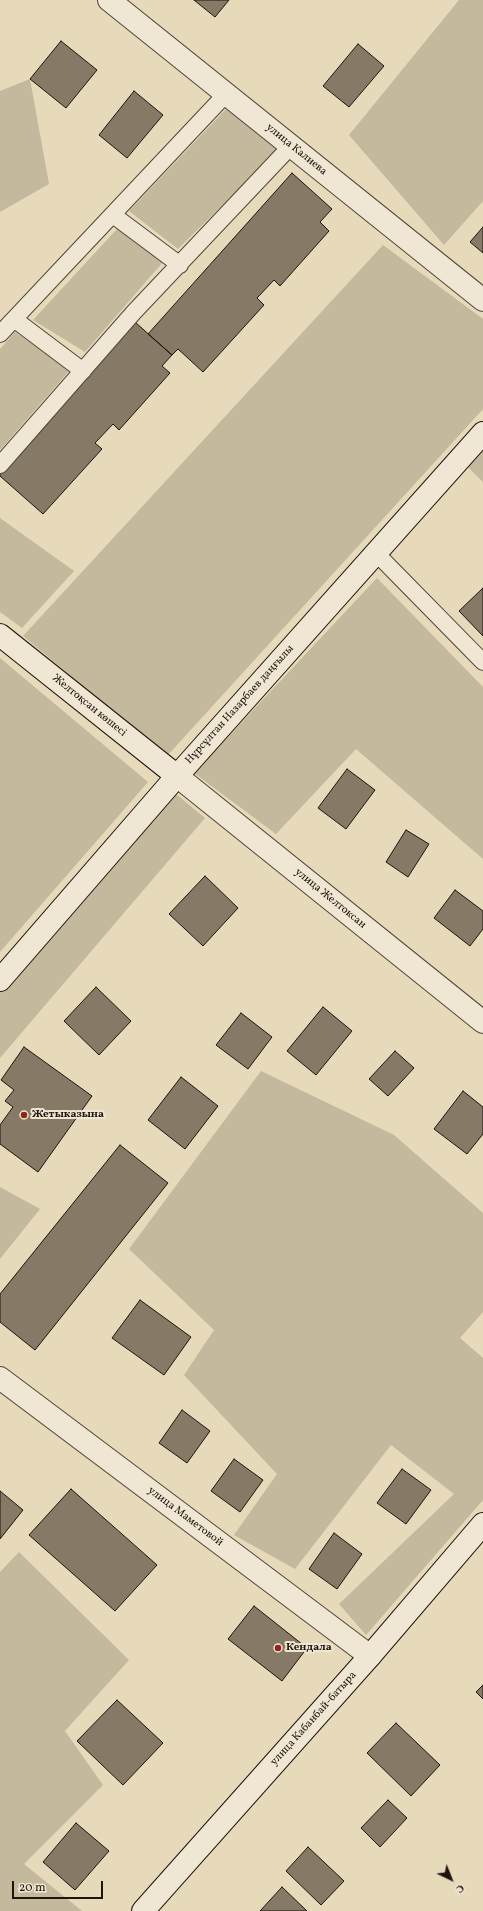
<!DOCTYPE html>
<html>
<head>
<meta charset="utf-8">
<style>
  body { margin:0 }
  #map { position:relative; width:483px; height:1911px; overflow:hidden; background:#e6dabb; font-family:Vollkorn,serif }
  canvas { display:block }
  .north { position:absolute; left:431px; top:1859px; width:40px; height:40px; -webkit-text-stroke:3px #efe7d3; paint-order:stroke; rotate:137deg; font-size:11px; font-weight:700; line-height:16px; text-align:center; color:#1f130c }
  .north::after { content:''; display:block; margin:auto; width:14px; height:18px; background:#1f130c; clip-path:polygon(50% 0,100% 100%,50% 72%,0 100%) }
  .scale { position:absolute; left:12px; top:1881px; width:91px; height:18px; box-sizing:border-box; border:2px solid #1f130c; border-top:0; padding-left:5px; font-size:12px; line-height:14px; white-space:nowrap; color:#1f130c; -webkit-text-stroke:3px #efe7d3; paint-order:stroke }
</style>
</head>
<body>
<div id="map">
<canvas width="483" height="1911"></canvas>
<div class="north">С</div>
<div class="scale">20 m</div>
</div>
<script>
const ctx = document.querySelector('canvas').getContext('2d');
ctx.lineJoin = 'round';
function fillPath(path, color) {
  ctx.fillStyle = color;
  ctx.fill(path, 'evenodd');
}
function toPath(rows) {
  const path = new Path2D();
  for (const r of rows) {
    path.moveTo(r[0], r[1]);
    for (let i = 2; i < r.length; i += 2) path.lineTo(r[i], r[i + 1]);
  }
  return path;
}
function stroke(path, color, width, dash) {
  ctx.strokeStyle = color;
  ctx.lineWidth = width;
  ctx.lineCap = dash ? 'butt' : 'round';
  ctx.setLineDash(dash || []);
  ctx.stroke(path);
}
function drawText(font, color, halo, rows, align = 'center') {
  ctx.font = font + ' Vollkorn,serif';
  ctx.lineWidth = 4;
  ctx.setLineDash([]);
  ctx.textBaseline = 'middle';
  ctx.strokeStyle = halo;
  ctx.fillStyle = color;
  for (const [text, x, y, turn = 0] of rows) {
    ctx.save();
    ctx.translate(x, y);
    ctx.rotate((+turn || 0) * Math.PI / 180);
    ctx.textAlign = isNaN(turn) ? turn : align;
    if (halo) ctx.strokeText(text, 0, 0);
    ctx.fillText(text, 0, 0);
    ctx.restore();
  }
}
const green = toPath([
  [459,0,483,0,483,201,444,245,349,135],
  [30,79,49,184,0,212,0,91],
  [227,108,278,150,178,249,129,211],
  [117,229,163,262,85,352,33,320],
  [383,245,483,319,483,409,167,756,23,636],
  [15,332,70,370,0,450,0,349],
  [483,451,483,482,468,467],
  [0,518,74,571,22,628,0,612],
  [377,578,483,687,483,859,356,749,276,834,194,773],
  [0,658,148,782,0,952],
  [176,794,205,818,0,1058,0,993],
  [261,1071,394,1135,483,1213,483,1312,460,1338,483,1358,483,1500,366,1635,339,1604,454,1494,391,1445,295,1569,234,1535,277,1474,184,1375,214,1330,129,1249],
  [0,1187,40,1209,0,1259],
  [19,1552,129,1660,65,1731,103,1785,24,1864,82,1911,0,1911,0,1572]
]);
const building = toPath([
  [194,0,229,0,215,17,194,0],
  [61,41,97,70,66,108,30,79,61,41],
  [358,44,384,66,349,107,323,86,358,44],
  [134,91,163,115,127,158,99,135,134,91],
  [292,173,332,209,320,222,329,231,280,286,274,280,257,298,264,305,203,372,178,349,172,355,148,334,292,173],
  [483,227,483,253,470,242,483,227],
  [135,322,172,355,162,366,170,373,119,430,113,424,95,443,102,449,43,514,0,476,0,473,135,322],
  [483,588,483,636,459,611,483,588],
  [347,769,375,790,346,829,318,808,347,769],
  [406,830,429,844,408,877,386,862,406,830],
  [205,876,238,908,203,946,169,914,205,876],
  [455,890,483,911,483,929,470,946,434,918,455,890],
  [96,987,131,1021,99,1055,64,1021,96,987],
  [323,1007,352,1031,316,1075,287,1051,323,1007],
  [241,1013,272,1037,248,1069,216,1045,241,1013],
  [24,1047,92,1096,38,1172,0,1144,0,1125,13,1107,5,1101,14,1090,1,1080,24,1047],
  [395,1051,414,1068,388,1096,369,1079,395,1051],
  [181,1077,218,1106,185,1149,148,1120,181,1077],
  [463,1091,483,1107,483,1134,467,1154,434,1129,463,1091],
  [120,1145,168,1183,35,1350,0,1322,0,1294,120,1145],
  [140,1300,191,1337,164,1375,112,1338,140,1300],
  [182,1410,210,1431,187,1463,159,1443,182,1410],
  [234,1459,263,1480,240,1512,211,1491,234,1459],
  [402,1469,431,1490,406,1524,377,1503,402,1469],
  [71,1489,157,1565,115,1611,29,1535,71,1489],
  [0,1491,23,1510,0,1539,0,1491],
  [334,1533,362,1554,337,1589,309,1569,334,1533],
  [254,1606,307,1648,282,1681,228,1639,254,1606],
  [483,1685,483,1699,476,1692,483,1685],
  [117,1700,163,1743,123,1785,77,1741,117,1700],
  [396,1723,440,1765,411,1796,367,1753,396,1723],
  [388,1800,407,1818,380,1847,361,1828,388,1800],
  [76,1823,109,1851,75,1890,43,1862,76,1823],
  [308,1847,344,1881,321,1905,286,1871,308,1847],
  [282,1887,307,1911,260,1911,282,1887]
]);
const service = toPath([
  [113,215,180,265],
  [14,319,83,371],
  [0,334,226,94],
  [0,465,134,312,291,146],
  [376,553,483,662]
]);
const minor = toPath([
  [109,0,483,300],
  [0,1378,370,1656]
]);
const tertiary = toPath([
  [177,776,483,1022]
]);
const secondary = toPath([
  [0,635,177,776],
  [0,980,177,776,483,433],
  [143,1911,370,1656,483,1524]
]);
const markers = [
  [24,1115,4,"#8f2418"],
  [278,1648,4,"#8f2418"]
];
const streetNames = [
  ["улица Калиева",296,150,39],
  ["Нұрсұлтан Назарбаев даңғылы",240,705,-48],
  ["Желтоқсан көшесі",89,706,39],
  ["улица Желтоксан",330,899,39],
  ["улица Маметовой",185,1517,37],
  ["улица Кабанбай-батыра",314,1719,-48]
];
const poiNames = [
  ["Жетыказына",32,1115],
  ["Кендала",286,1648]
];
fillPath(green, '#c4b89d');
fillPath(building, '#867a67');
stroke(building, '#1f130c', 1);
stroke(service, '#514538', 18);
stroke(minor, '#514538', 24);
stroke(tertiary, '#514538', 24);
stroke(secondary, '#1f130c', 24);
stroke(service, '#efe7d3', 16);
stroke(minor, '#efe7d3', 22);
stroke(tertiary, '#efe7d3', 22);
stroke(secondary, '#efe7d3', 22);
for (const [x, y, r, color] of markers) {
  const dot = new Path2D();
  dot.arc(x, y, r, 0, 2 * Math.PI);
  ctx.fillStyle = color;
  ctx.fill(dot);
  stroke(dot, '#efe7d3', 1.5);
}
drawText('11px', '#1f130c', '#efe7d3', streetNames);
drawText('bold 11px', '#1f130c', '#efe7d3', poiNames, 'left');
</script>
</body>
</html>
